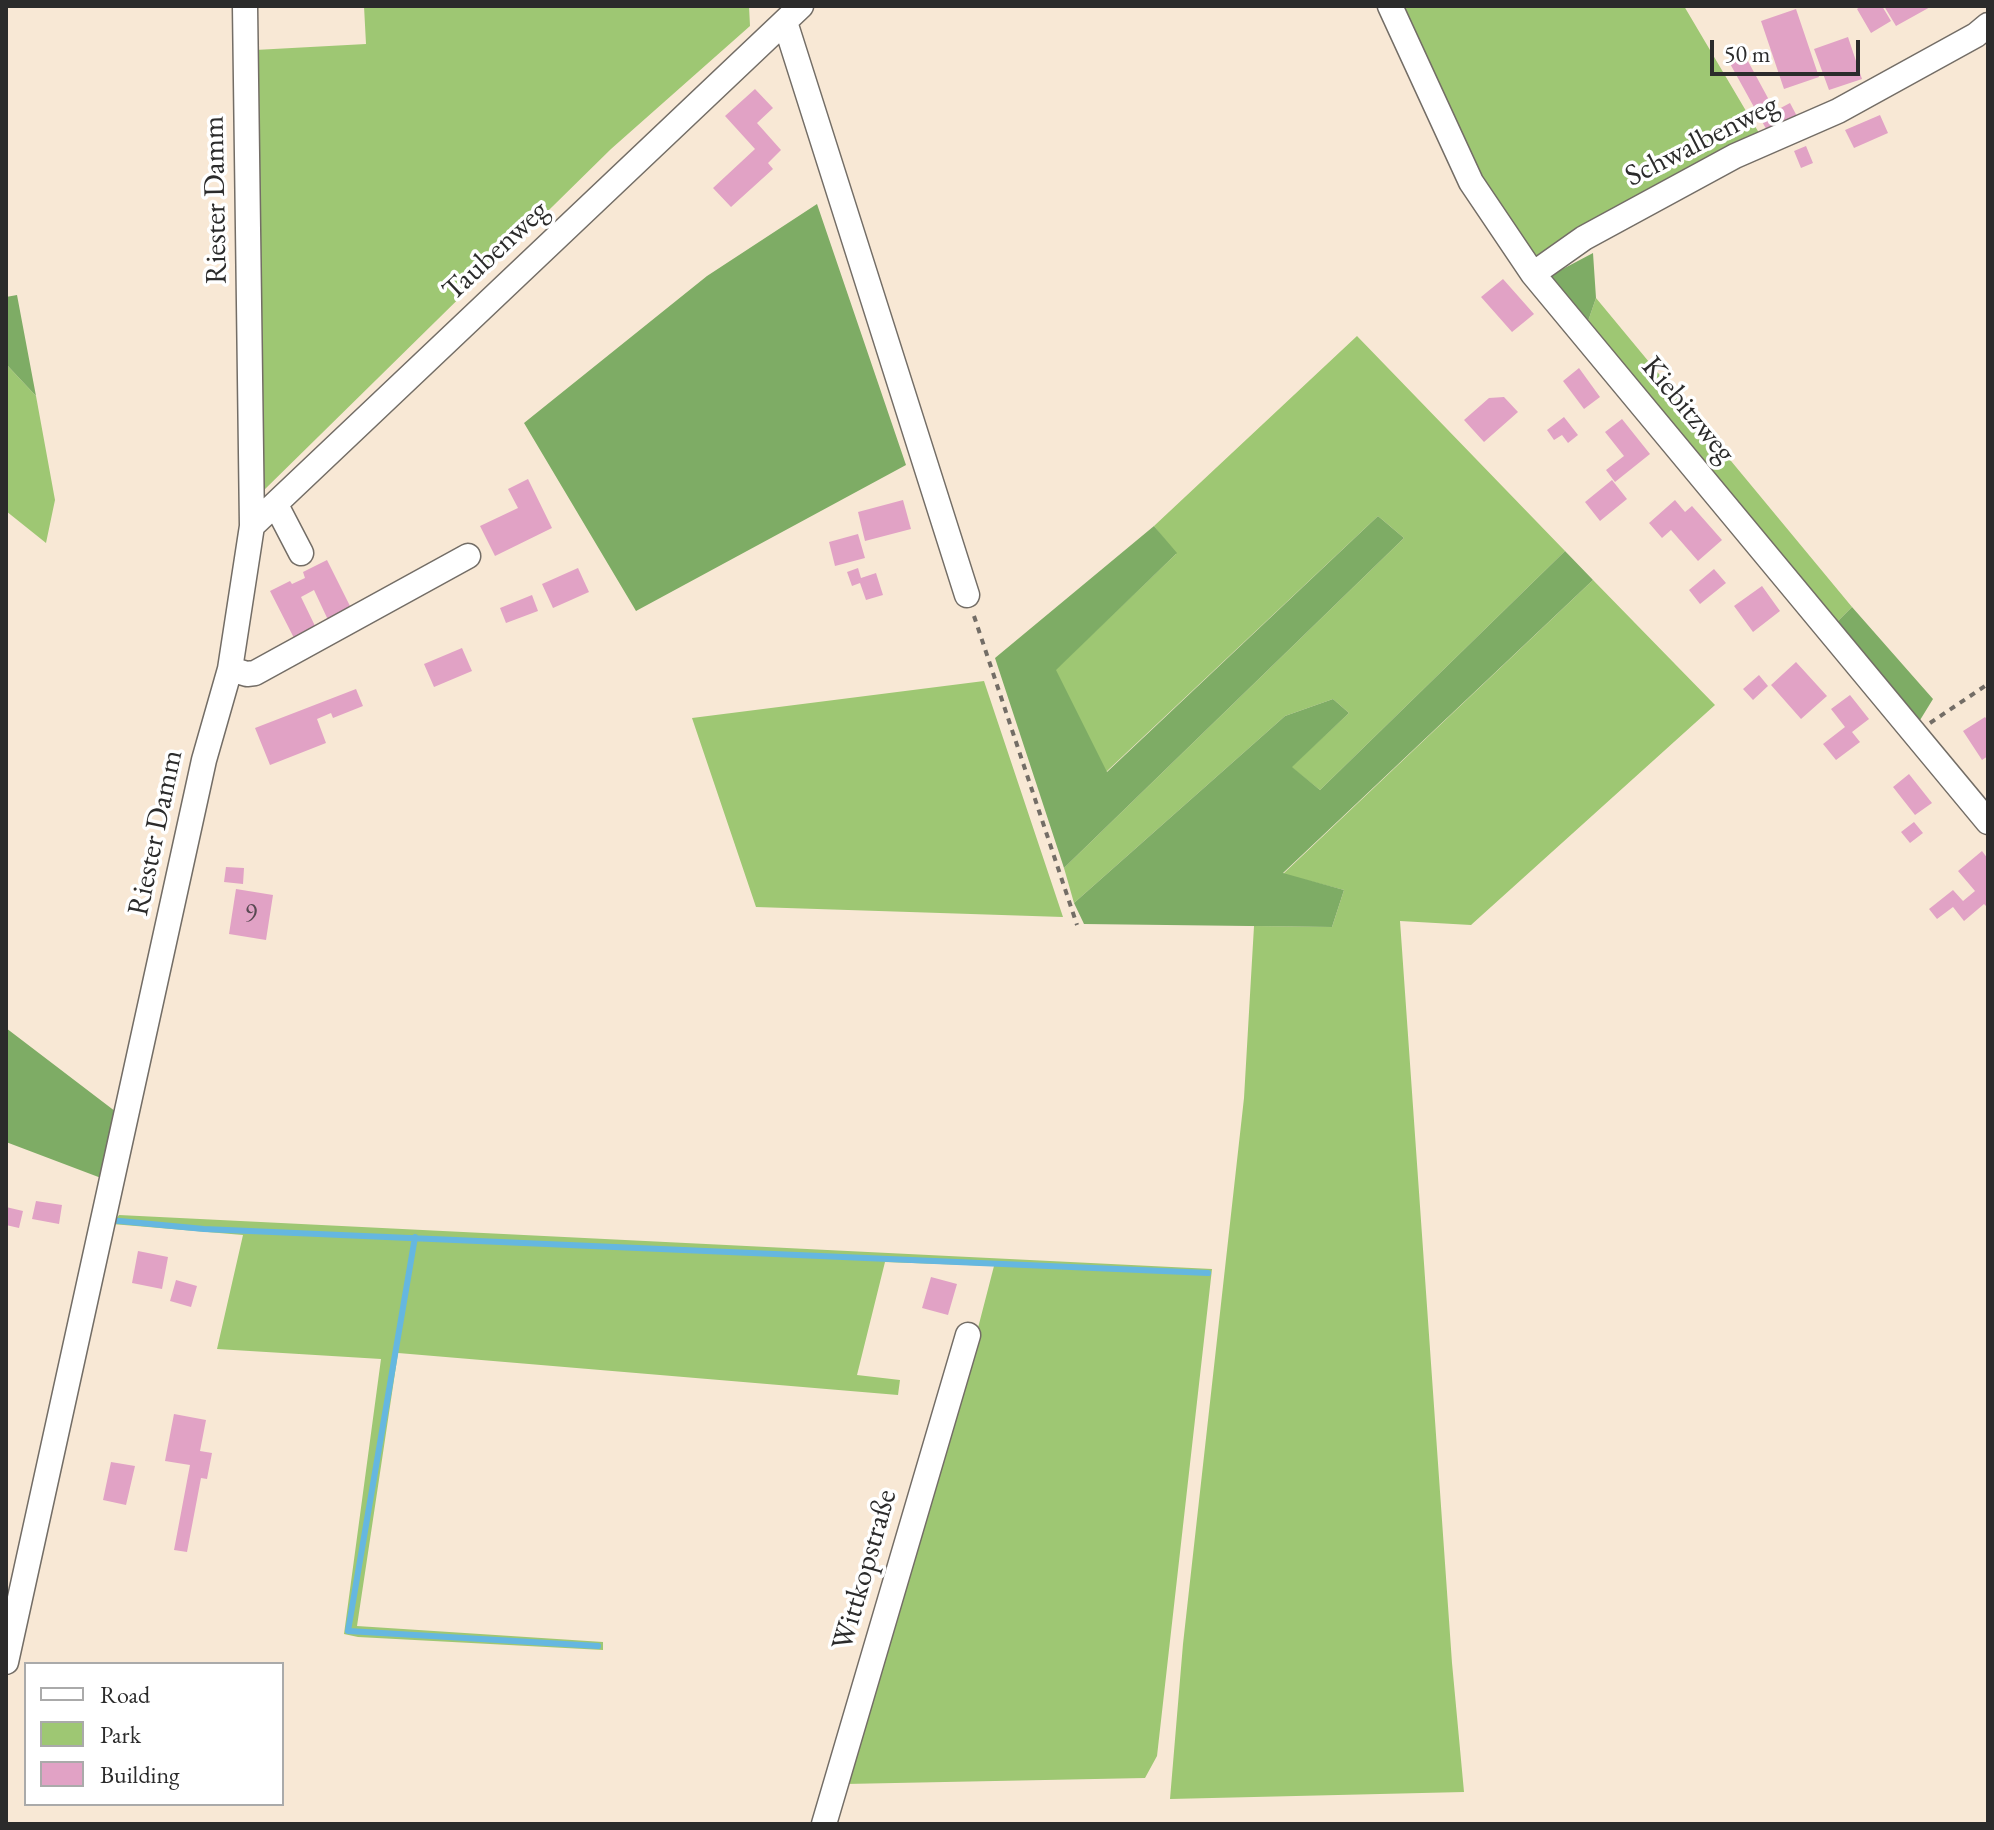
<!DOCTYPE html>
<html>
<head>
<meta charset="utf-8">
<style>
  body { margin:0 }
  #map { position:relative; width:1994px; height:1830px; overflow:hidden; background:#f8e8d5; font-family:"EB Garamond",serif }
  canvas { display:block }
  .frame { position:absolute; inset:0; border:8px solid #2b2b2b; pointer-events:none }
  .legend { position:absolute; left:24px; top:1662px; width:260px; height:144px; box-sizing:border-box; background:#fff; border:2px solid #aaa; margin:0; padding:10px 14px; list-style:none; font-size:24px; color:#2b2b2b }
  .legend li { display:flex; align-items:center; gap:16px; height:40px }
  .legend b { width:40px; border:2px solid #aaa }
  .scale { position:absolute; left:1710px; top:40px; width:150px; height:36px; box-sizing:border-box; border:4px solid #2b2b2b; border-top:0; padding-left:10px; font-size:24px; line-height:28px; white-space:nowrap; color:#2b2b2b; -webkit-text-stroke:6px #fff; paint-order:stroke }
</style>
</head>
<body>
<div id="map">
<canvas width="1994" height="1830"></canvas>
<div class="frame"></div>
<ul class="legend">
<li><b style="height:10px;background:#fff"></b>Road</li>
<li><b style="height:22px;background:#9ec773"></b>Park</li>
<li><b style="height:22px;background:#e1a2c5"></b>Building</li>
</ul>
<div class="scale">50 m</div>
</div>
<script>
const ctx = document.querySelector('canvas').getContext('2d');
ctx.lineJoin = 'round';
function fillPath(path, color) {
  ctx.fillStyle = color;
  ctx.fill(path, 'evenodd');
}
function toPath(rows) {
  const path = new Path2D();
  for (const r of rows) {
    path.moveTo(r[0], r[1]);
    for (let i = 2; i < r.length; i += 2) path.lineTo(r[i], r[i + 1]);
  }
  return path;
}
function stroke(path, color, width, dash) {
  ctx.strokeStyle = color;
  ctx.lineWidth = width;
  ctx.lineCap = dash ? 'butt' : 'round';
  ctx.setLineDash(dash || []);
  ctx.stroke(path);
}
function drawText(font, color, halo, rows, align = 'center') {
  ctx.font = font + ' "EB Garamond",serif';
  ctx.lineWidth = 7;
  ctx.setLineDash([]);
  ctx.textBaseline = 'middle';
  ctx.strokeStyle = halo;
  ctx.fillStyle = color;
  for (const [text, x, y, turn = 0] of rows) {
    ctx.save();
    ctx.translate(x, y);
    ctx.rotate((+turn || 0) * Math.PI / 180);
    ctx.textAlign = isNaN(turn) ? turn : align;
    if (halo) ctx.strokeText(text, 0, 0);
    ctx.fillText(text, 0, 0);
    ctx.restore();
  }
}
const green = toPath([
  [364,6,749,6,750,26,611,149,260,494,255,50,366,44],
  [1403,6,1684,6,1762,138,1532,265,1486,189],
  [1596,298,1852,607,1834,625,1585,330],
  [1357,336,1565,551,1320,790,1291,767,1349,713,1333,699,1285,716,1074,903,1064,868,1404,538,1378,516,1106,772,1055,670,1176,554,1154,526],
  [6,364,36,396,55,500,46,543,6,511],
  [1593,580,1715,705,1471,925,1400,921,1452,1663,1464,1792,1170,1799,1183,1644,1244,1098,1254,926,1332,927,1344,890,1283,874],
  [984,681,1063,917,756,907,692,718],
  [119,1215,1212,1269,1157,1756,1145,1778,845,1784,963,1386,994,1266,885,1262,857,1375,900,1380,898,1395,398,1353,357,1626,603,1642,603,1650,358,1637,344,1634,381,1359,217,1349,243,1235,112,1224]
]);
const forest = toPath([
  [817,204,906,465,636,611,524,423,707,276],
  [1593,253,1596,298,1585,330,1542,280],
  [17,295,36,396,6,364,6,297],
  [1378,516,1404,538,1064,868,995,658,1154,526,1177,553,1056,670,1107,772],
  [1565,551,1593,580,1283,873,1344,890,1332,927,1084,924,1074,903,1285,716,1333,699,1349,713,1292,767,1320,790],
  [1852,607,1933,699,1917,725,1834,625],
  [6,1028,124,1118,109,1181,6,1142]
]);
const stream = toPath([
  [109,1220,204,1229,1208,1273],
  [415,1237,348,1631,598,1646]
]);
const building = toPath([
  [1861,6,1882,6,1891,21,1871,33,1857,9],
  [1884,6,1932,6,1896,26],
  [1796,9,1819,77,1784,89,1761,21],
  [1848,37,1862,79,1829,90,1814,49],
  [1743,52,1775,111,1790,103,1799,120,1770,136,1728,60],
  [755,89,773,108,757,123,781,150,768,163,773,169,731,207,713,188,755,149,725,116],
  [1880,115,1888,133,1854,148,1845,130],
  [1806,146,1813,163,1801,168,1794,151],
  [1503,279,1534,314,1512,332,1481,297],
  [1579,368,1600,397,1584,409,1563,381],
  [1504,397,1518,412,1484,442,1464,420,1489,398],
  [1564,417,1578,435,1568,443,1562,435,1554,440,1547,430],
  [1622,419,1650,454,1615,482,1606,470,1624,456,1605,432],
  [528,479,552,528,495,556,480,526,518,508,508,489],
  [1612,480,1627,499,1600,521,1585,502],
  [903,500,911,529,865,541,858,512],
  [1675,500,1685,512,1692,506,1722,540,1698,561,1671,530,1662,538,1649,523],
  [858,534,865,558,835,566,829,542],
  [327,560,352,610,329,622,314,590,301,597,316,628,294,638,270,591,290,581,292,584,305,578,303,572],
  [578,568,589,592,553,608,542,584],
  [858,568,861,578,876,573,883,595,866,600,860,583,852,586,847,572],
  [1714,569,1726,583,1700,604,1689,590],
  [1762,586,1780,611,1753,632,1734,606],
  [532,595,538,611,506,623,500,608],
  [462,648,472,671,434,687,424,664],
  [1796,662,1827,696,1801,719,1771,685],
  [1759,675,1768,686,1753,700,1743,689],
  [356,689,363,706,333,718,331,713,317,719,326,743,270,765,255,728],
  [1850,695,1869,719,1852,732,1860,742,1836,760,1823,744,1845,727,1831,709],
  [1985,717,1988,721,1988,756,1982,760,1963,731],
  [1909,774,1932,803,1915,815,1893,787],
  [1914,822,1923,833,1910,843,1901,832],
  [1982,851,1988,859,1988,908,1984,904,1964,921,1953,907,1937,919,1929,909,1953,890,1963,901,1975,891,1958,871],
  [226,867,244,868,243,884,224,882],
  [236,889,273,895,266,940,229,934],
  [36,1201,62,1205,59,1224,32,1219],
  [6,1207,23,1211,19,1228,6,1225],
  [138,1251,168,1257,162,1289,132,1283],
  [931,1277,957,1284,948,1315,922,1308],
  [176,1280,197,1286,191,1307,170,1301],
  [174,1414,206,1420,200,1451,212,1453,207,1479,201,1478,187,1552,174,1550,190,1465,165,1461],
  [111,1462,135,1466,126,1505,103,1500]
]);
const path = toPath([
  [974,616,1077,925],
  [1930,723,1988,684]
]);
const minor = toPath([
  [1390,6,1471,182,1533,274,1988,822],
  [785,22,967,595],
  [1533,274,1584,238,1735,156,1838,111,1976,35,1988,25],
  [276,505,301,553],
  [252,526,801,6],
  [230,669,247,674,255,673,468,556],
  [6,1662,204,760,230,669,252,526,245,6],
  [824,1824,968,1335]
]);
const numberNames = [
  ["9",251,915]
];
const streetNames = [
  ["Schwalbenweg",1702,141,-27],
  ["Riester Damm",216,200,-91],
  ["Taubenweg",496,251,-43],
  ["Kiebitzweg",1688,410,50],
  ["Riester Damm",156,833,-78],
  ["Wittkopstraße",865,1570,-74]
];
fillPath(green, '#9ec773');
fillPath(forest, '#7eac65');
stroke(stream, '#65b7e0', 6);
fillPath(building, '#e1a2c5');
stroke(minor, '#736d66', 27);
stroke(path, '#736d66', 4, [6, 6]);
stroke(minor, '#fff', 24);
drawText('26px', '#584952', null, numberNames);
drawText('30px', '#2b2b2b', '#fff', streetNames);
</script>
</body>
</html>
